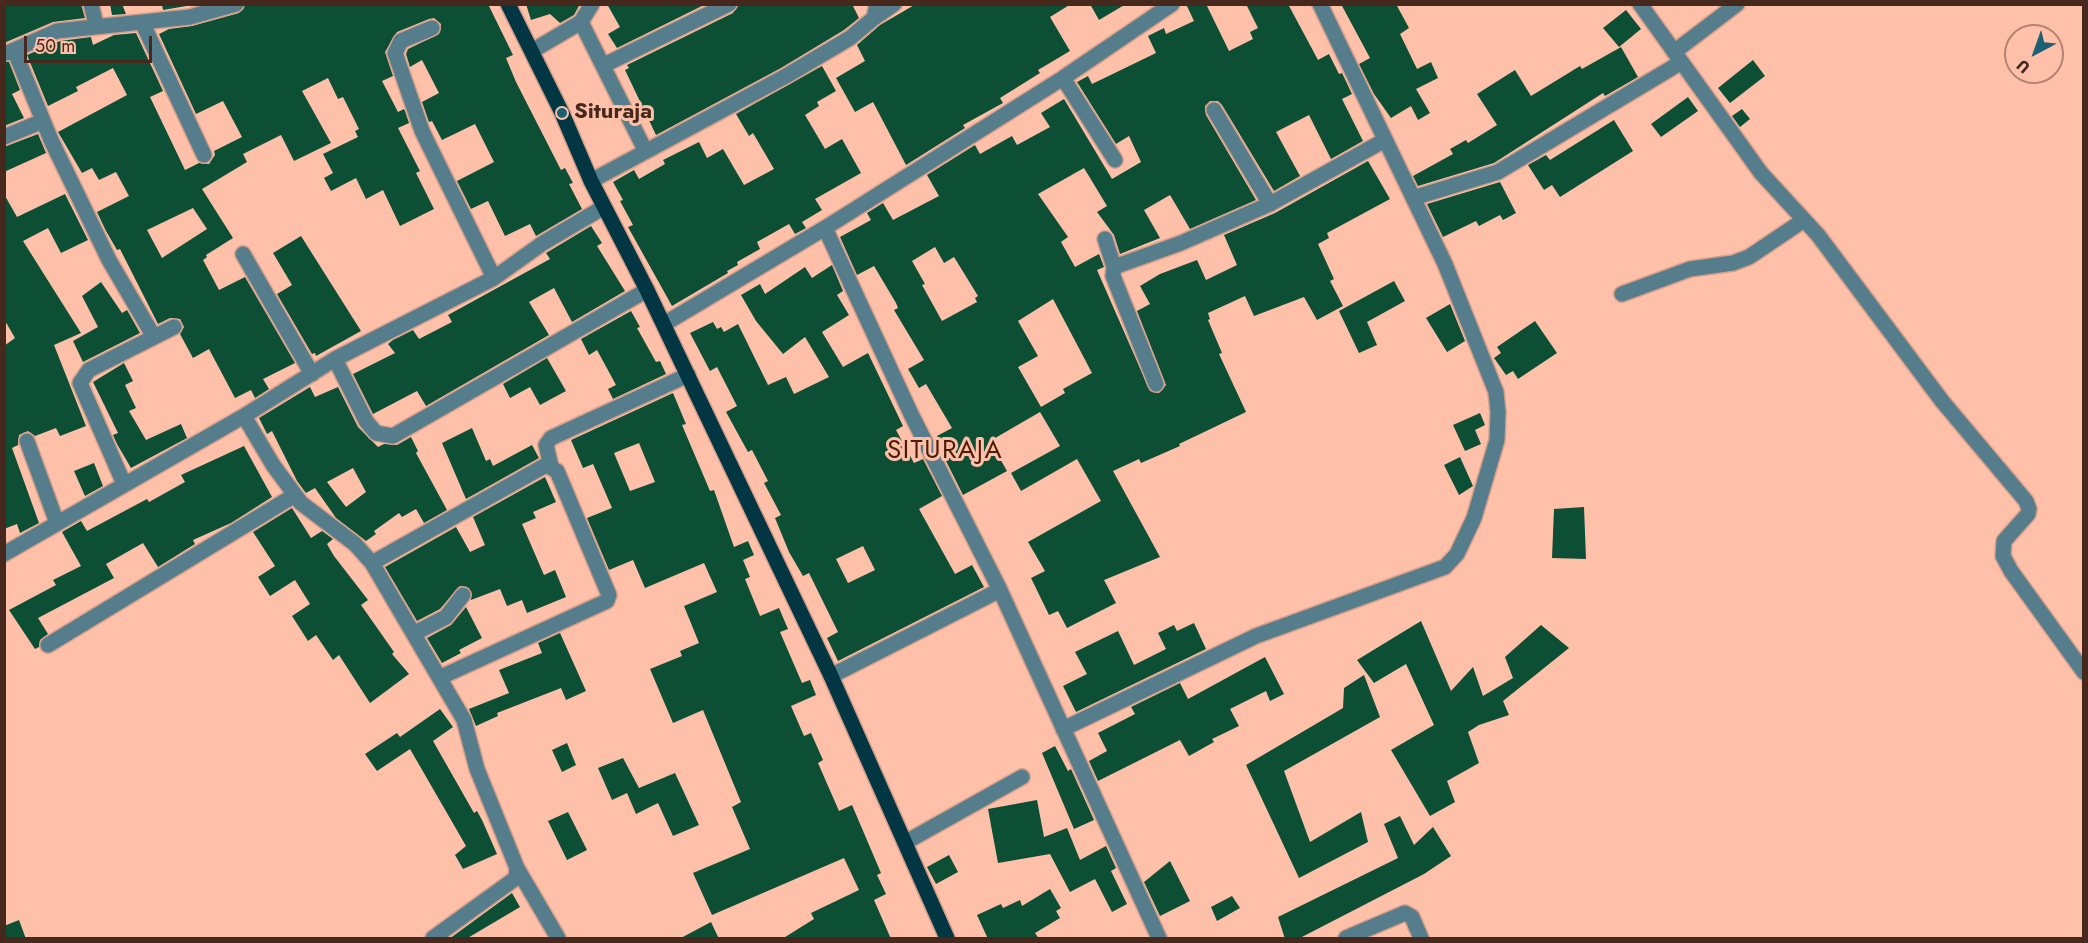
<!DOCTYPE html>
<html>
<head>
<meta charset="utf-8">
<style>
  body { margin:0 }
  #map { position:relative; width:2088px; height:943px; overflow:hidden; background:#fec0a9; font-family:Jost,sans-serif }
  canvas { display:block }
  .frame { position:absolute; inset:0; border:6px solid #46281d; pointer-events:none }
  .north { position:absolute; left:2004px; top:24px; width:60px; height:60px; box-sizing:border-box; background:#fec0a9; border:2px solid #b48371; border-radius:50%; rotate:221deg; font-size:16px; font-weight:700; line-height:24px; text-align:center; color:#46281d }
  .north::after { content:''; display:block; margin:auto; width:21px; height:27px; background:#1d6073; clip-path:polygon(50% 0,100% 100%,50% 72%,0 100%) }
  .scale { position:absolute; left:24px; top:36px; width:128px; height:27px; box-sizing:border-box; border:3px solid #46281d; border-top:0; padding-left:8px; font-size:18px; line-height:21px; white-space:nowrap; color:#46281d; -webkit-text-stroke:4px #fec0a9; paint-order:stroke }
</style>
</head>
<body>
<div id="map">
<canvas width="2088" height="943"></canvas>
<div class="frame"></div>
<div class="north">U</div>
<div class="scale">50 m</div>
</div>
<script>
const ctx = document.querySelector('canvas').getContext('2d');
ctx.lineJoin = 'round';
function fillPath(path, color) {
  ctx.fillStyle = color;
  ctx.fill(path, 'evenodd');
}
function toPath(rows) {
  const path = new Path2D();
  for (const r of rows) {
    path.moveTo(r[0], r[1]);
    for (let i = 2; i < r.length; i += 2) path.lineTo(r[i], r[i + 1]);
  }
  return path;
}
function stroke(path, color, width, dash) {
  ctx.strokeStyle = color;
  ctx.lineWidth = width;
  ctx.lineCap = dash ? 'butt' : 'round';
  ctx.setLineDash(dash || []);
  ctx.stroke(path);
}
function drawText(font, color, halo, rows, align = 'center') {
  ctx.font = font + ' Jost,sans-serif';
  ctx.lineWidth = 6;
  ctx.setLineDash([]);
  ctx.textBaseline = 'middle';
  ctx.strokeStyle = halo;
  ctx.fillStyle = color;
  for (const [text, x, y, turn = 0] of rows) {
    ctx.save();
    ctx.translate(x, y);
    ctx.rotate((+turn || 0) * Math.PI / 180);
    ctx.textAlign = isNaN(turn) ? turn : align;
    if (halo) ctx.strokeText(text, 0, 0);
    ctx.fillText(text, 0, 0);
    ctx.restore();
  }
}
const building = toPath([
  [4,4,81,4,85,18,53,22,4,43],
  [110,4,122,4,126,14,112,15],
  [162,4,198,4,163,10],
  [246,4,488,4,513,55,506,58,516,82,561,170,565,168,573,183,569,184,582,209,536,236,530,224,505,236,488,201,471,209,457,181,494,162,475,124,442,140,432,121,429,122,422,102,439,93,422,60,410,67,406,54,408,49,439,34,441,24,434,18,429,19,397,32,385,52,393,76,382,81,398,112,404,109,405,111,409,123,398,128,420,171,416,173,434,209,400,226,383,190,366,199,356,178,331,191,324,178,333,173,323,154,358,137,355,131,359,129,343,97,338,99,328,78,302,91,331,143,294,161,281,135,243,154,247,162,202,189,233,238,206,255,207,257,203,260,219,290,245,277,295,363,263,379,269,389,255,398,251,390,235,398,209,349,193,358,180,334,184,327,180,319,170,318,158,324,120,249,117,250,106,231,97,212,129,196,116,172,99,180,92,168,82,173,58,132,127,95,113,68,76,87,78,91,48,106,27,55,60,41,91,37,93,45,114,35,136,33,163,91,150,97,185,170,199,163,209,164,215,155,214,151,242,137,223,101,196,114,159,34,169,29,192,26,239,13],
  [193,208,207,229,162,258,147,230],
  [526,4,580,4,574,15,560,23,550,14,531,20],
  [607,4,706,4,617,48,608,34,620,27],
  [739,4,852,4,859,18,844,30,781,68,656,135,625,70,629,68,627,65,733,13],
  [916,4,1071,4,1050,17,1070,51,1038,70,1040,73,1000,98,1003,103,963,125,965,128,906,165,873,102,855,112,836,78,865,61,857,45,880,25],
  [1090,4,1126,4,1099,20],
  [1186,4,1206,4,1229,51,1253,39,1250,32,1258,28,1246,4,1288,4,1318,60,1329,54,1339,74,1342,73,1352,94,1342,99,1363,141,1331,159,1309,115,1276,132,1300,176,1274,191,1222,105,1218,101,1210,101,1205,106,1206,115,1256,200,1190,229,1170,195,1144,210,1160,238,1120,254,1114,235,1097,212,1107,206,1084,168,1038,194,1068,237,1061,242,1075,267,1099,254,1104,267,1097,270,1150,391,1159,393,1166,385,1137,311,1150,304,1140,286,1160,274,1197,260,1206,280,1237,265,1224,235,1275,213,1368,161,1390,199,1327,233,1329,238,1318,244,1334,279,1330,281,1343,306,1317,320,1304,297,1254,316,1245,296,1208,313,1210,319,1208,320,1222,353,1219,354,1246,412,1179,444,1180,446,1141,463,1139,459,1113,471,1160,557,1104,580,1116,603,1067,628,1058,611,1049,615,1031,578,1045,571,1028,542,1101,501,1077,459,1021,491,1011,473,1060,446,1040,412,990,441,1007,471,963,495,940,449,944,447,937,436,952,428,926,384,919,388,908,369,924,360,894,310,898,308,896,303,874,266,857,275,840,237,871,220,867,213,883,203,893,220,939,196,927,175,975,145,980,154,1012,136,1017,145,1050,127,1041,113,1064,99,1112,179,1141,162,1129,136,1116,144,1077,82,1088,76,1092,84,1156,53,1148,36,1164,28,1166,34,1194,21],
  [935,247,944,263,954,257,978,296,975,298,977,302,942,321,922,285,925,284,912,261],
  [1053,299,1092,373,1063,389,1065,393,1041,407,1018,367,1038,356,1018,321],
  [1341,4,1396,4,1409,28,1400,34,1417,69,1431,62,1438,78,1416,89,1430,113,1418,120,1411,106,1391,118,1374,94,1359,64,1370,58],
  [1626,10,1641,29,1619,47,1603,28],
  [1621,47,1638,77,1605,96,1603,93,1494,163,1418,186,1413,176,1453,154,1450,149,1466,140,1468,143,1497,125,1477,94,1515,70,1531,96,1580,66,1582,69],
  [1753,60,1765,76,1730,103,1718,88],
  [4,62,9,62,20,90,12,94,24,118,4,126],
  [822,66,836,91,817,102,819,106,805,115,825,149,842,139,861,173,815,199,822,210,802,222,806,228,795,234,789,224,757,242,760,249,737,262,738,265,727,271,728,273,672,306,628,227,633,225,620,201,623,200,613,182,634,170,639,179,665,164,663,160,699,142,707,158,723,149,744,185,774,169,753,133,749,136,736,114],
  [1688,97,1698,111,1661,137,1651,124],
  [1742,109,1750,119,1740,127,1732,116],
  [1614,120,1633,151,1560,197,1552,185,1544,190,1528,165,1546,155,1550,160],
  [38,134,46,153,4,172,4,147],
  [1500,182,1516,213,1503,220,1500,215,1479,226,1476,221,1443,237,1427,204],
  [4,194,17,217,65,194,88,240,61,253,48,228,23,241,81,333,54,345,86,426,60,436,56,428,35,436,28,431,19,435,18,445,12,448,39,523,20,533,17,524,4,529,4,346,15,338,4,319],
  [591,226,602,243,597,246,625,291,572,322,554,288,529,302,549,335,426,406,417,391,373,414,353,374,395,353,388,344,393,340,413,330,419,339,452,322,448,315,550,259,546,253],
  [301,236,361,331,316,356,315,353,312,354,277,294,292,285,273,253],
  [832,265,843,291,837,295,849,315,822,332,843,367,868,353,903,426,896,430,914,463,923,459,942,496,919,509,955,574,972,565,984,587,838,661,827,638,838,632,809,573,803,576,789,552,775,518,781,515,764,483,768,481,752,450,748,452,726,412,737,406,717,367,710,371,690,333,713,322,717,329,721,327,724,332,738,324,768,385,786,377,794,394,829,377,805,337,783,354,756,321,741,295,760,284,765,294,805,267,812,278],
  [863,546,875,570,848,583,836,559],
  [1394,281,1405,301,1367,322,1377,345,1359,353,1339,311],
  [101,282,122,313,127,310,140,333,83,362,73,341,98,327,82,296],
  [1450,304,1465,341,1447,352,1426,318],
  [631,311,640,327,637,328,656,362,660,361,666,374,613,399,608,389,616,385,597,350,589,355,581,339],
  [1535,321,1557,353,1518,379,1513,371,1506,375,1494,358,1501,353,1497,347],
  [547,358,566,391,540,405,530,387,510,398,503,384],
  [124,363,133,381,125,385,136,408,129,411,146,440,181,424,187,438,131,468,117,444,113,435,118,433,93,382],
  [310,387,315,397,338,387,358,427,378,447,384,444,397,445,411,437,418,451,416,453,447,510,424,523,416,509,402,517,399,513,374,531,376,534,366,541,336,518,315,488,306,493,297,481,272,431,267,434,259,418],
  [353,468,366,492,346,507,327,482],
  [673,393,686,424,682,425,710,491,714,490,734,547,748,541,754,555,743,560,750,577,745,579,760,616,779,608,788,629,780,632,802,683,810,680,816,695,791,706,804,736,811,733,823,760,818,763,839,811,852,805,881,873,877,875,886,894,874,900,891,939,782,939,814,919,811,913,859,890,844,858,712,915,693,873,750,849,732,807,741,802,703,710,673,723,650,669,682,656,680,651,699,643,684,606,717,592,704,563,645,588,633,560,609,570,587,518,612,508,593,464,583,468,571,440],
  [639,443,655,482,630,491,614,453],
  [1480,413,1485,425,1475,430,1481,444,1465,451,1453,425],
  [472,428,486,461,490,459,493,466,532,445,539,458,466,499,442,443],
  [244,446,272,497,231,523,193,540,195,544,158,567,143,543,106,564,114,578,38,618,48,634,40,640,39,647,35,649,9,610,56,585,53,580,81,566,62,532,81,521,87,531,147,499,149,502,185,482,181,475],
  [1460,457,1473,486,1459,495,1444,465],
  [94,463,103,486,85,496,74,471],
  [545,477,556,502,533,512,536,518,522,524,544,575,555,570,566,597,527,613,522,600,507,606,500,589,471,600,469,588,460,586,440,609,417,621,385,567,456,527,470,552,485,545,473,517],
  [1584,507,1586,559,1552,558,1554,509],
  [292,508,311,538,322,531,333,539,327,544,334,556,368,600,361,605,394,652,392,654,409,674,370,703,339,655,333,660,316,635,308,641,292,616,310,604,295,580,270,596,258,577,275,566,253,532],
  [466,607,482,638,459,650,461,653,442,663,427,638,451,625],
  [1421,621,1451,691,1473,667,1483,696,1513,678,1505,657,1541,625,1569,648,1503,701,1509,715,1479,725,1468,732,1479,763,1447,781,1455,802,1430,816,1391,750,1434,725,1406,664,1374,683,1357,660],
  [1194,623,1206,649,1076,712,1063,686,1087,674,1075,652,1118,631,1134,665,1166,649,1158,633,1174,625,1177,631],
  [560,633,586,691,566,700,561,688,497,713,498,716,476,726,469,709,509,693,499,670,542,653,538,643],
  [1265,657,1284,694,1270,701,1266,691,1230,709,1239,726,1212,739,1214,742,1189,756,1180,740,1098,781,1089,761,1107,751,1098,733,1135,714,1131,707,1180,683,1188,699],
  [1364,675,1380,717,1284,771,1310,842,1361,812,1368,842,1299,878,1246,765,1343,708,1344,688],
  [440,709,453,727,433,741,474,813,477,811,482,820,497,854,463,869,455,855,466,846,410,749,377,771,365,754,397,733,400,737],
  [567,743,576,765,562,772,552,750],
  [1055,746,1068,771,1071,769,1094,820,1074,829,1042,753],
  [623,758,639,788,675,773,699,825,673,836,658,803,636,814,627,793,612,800,598,768],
  [1037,800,1044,837,1067,828,1080,860,1106,846,1116,868,1111,871,1127,904,1112,912,1095,879,1070,892,1050,854,998,863,988,809],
  [568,812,587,850,567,860,548,821],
  [1400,816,1414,845,1433,827,1451,856,1424,874,1298,939,1285,939,1278,917,1398,858,1384,824],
  [949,855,958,872,936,884,927,867],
  [1170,861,1190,901,1160,916,1144,882],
  [1050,889,1061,908,1056,911,1060,918,1035,933,1039,939,988,939,977,915,1001,904,1003,908,1020,900,1022,906],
  [512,893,520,907,466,939,449,939],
  [1232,896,1240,908,1217,921,1211,907],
  [19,920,26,939,4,939,4,926],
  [711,922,719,939,679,939]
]);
const minor = toPath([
  [91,4,96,24],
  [1640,4,1761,173,1818,235,1942,401,2026,501,2029,509,2028,514,2004,541,2003,556,2011,571,2084,672],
  [874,18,894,4],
  [142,22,204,155],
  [581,22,645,150],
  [432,28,401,41,395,53,422,131,494,278],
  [14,50,51,140,109,260,154,337],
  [532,51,581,22,592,4],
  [1674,52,1737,4],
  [7,53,57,31,190,17,236,4],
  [604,65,729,4],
  [1063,78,1115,160],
  [1214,110,1270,204],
  [4,137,43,121],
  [591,181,786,76,850,38,874,18,877,4],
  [1413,198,1498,172,1680,63],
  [825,228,911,414,1000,590,1159,938],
  [1105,239,1114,267],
  [243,254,312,374],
  [1622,294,1690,269,1733,263,1749,257,1804,220],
  [664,324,825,228,1063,78,1172,4],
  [335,359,366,421,376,433,393,436,647,290],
  [1156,384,1113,276,1114,267,1181,243,1270,204,1385,140],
  [244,416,273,465,301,503,355,544,372,563,464,720,477,769,517,868,516,878,433,938],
  [27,441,57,523],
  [551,466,546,445,551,438,688,375],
  [124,484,80,383,89,370,174,327],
  [4,554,244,416,335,359,494,278,543,243,604,207],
  [372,563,546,465,557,471,609,595,607,601,441,677],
  [415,633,446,617,463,595],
  [48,645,295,495],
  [831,676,1000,590],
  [1063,729,1256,636,1445,567,1457,554,1474,518,1497,440,1498,412,1496,392,1445,264,1320,4],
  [906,842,1022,777],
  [517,868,558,938],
  [1346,938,1405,913,1412,917,1421,938]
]);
const major = toPath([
  [508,4,562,113,591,181,647,290,831,676,947,938]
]);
const markers = [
  [562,113,6,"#1d6073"]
];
const poiNames = [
  ["Situraja",574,113]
];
const quarterNames = [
  ["SITURAJA",945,452]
];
fillPath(building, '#0d4f34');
stroke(minor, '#d69f8a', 18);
stroke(major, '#d69f8a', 18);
stroke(minor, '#567d8b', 15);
stroke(major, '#023643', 15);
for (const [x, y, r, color] of markers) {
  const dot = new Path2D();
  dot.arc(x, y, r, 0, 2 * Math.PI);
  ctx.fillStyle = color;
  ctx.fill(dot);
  stroke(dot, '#fec0a9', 2);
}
drawText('bold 22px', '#46281d', '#fec0a9', poiNames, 'left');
ctx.letterSpacing = '1.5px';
drawText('26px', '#4c1c08', '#fec0a9', quarterNames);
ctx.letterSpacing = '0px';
</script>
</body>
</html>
